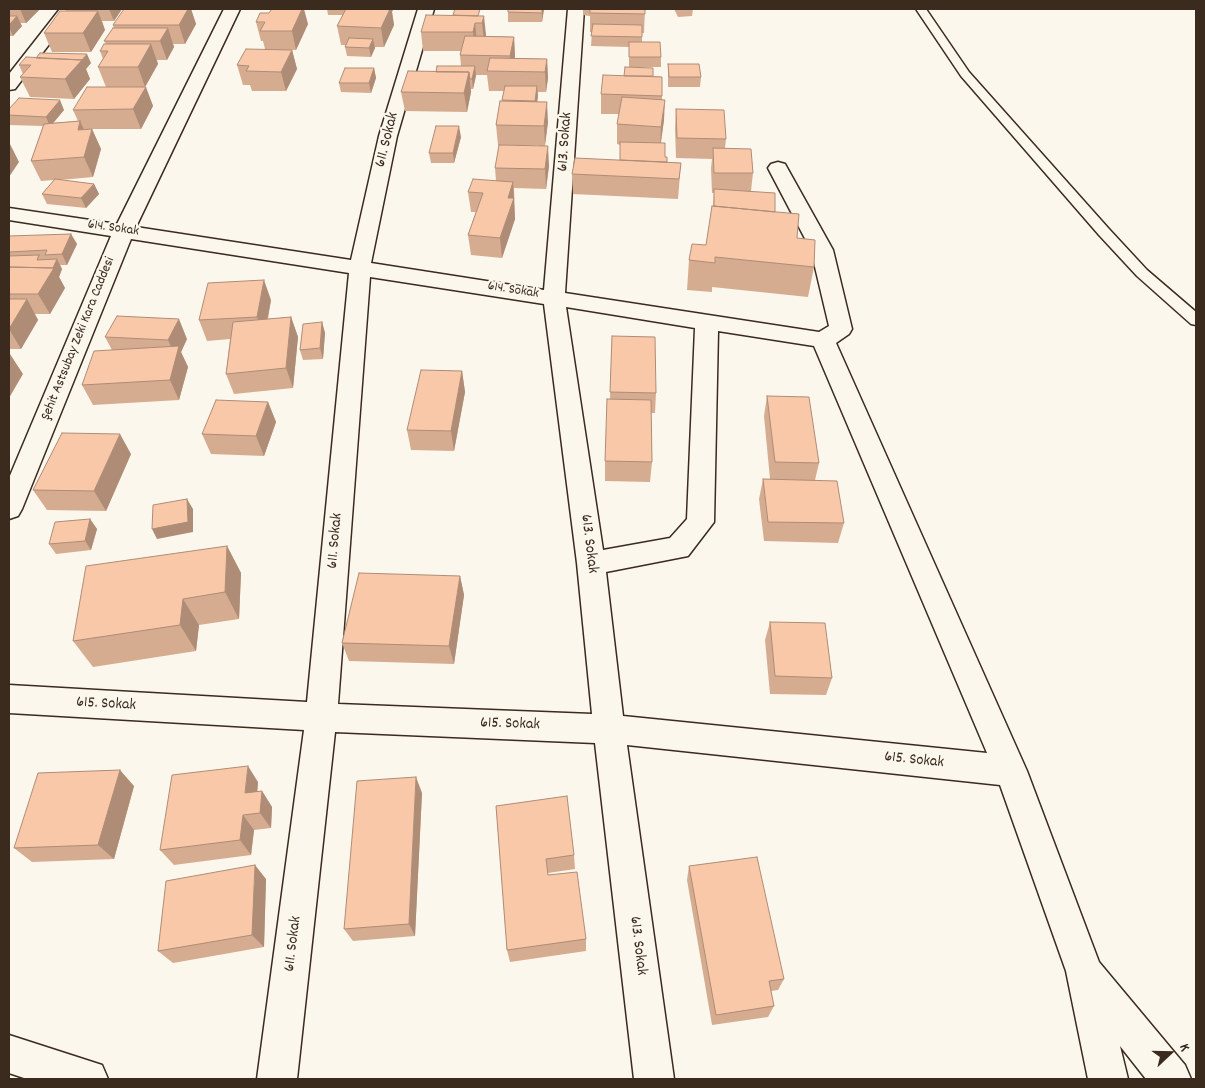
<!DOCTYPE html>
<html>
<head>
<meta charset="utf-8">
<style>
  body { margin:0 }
  #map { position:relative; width:1205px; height:1088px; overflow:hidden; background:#fbf7ec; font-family:Dekko,sans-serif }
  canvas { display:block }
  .frame { position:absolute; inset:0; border:10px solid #3b2a1e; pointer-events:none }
  .north { position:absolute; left:1145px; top:1028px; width:50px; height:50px; -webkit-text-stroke:4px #fbf7ec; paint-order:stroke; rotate:69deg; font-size:14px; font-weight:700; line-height:20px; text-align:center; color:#3b2a1e }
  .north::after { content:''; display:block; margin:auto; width:18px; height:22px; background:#3b2a1e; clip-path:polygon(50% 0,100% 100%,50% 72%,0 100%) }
</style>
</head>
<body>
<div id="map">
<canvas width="1205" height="1088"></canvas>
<div class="frame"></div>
<div class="north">K</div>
</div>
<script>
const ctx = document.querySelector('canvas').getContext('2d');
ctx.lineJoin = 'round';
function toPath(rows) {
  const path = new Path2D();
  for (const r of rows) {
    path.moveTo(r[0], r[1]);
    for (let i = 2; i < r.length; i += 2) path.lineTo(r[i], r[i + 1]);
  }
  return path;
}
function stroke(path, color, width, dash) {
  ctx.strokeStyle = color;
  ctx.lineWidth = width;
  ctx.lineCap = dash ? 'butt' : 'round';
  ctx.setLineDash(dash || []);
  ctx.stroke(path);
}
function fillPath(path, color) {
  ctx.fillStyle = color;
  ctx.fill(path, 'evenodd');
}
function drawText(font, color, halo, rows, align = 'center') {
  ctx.font = font + ' Dekko,sans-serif';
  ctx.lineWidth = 4.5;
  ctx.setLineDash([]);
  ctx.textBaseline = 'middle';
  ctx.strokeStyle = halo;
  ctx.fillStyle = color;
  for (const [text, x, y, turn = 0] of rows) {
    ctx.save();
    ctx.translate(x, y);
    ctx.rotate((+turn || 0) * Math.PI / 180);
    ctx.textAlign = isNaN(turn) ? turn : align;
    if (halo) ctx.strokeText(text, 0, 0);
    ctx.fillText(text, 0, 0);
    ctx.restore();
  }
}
const service = toPath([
  [916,9,926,9,969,72,1109,229,1147,270,1196,312,1196,325,1191,324,1137,276,1099,235,961,76,916,9]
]);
const minor = toPath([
  [60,9,76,9,15,89,9,90,9,74,60,9],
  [224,9,240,9,136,227,351,260,379,136,418,9,434,9,397,136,371,263,544,290,568,9,584,9,565,293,819,332,829,326,811,250,768,168,771,164,778,162,785,164,833,250,852,329,849,334,836,343,1027,771,1099,962,1185,1065,1191,1079,1146,1079,1120,1046,1128,1079,1088,1079,1066,971,1000,785,627,745,674,1079,634,1079,595,743,335,732,297,1079,257,1079,304,730,9,713,9,685,307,702,349,273,131,239,22,509,18,516,9,519,9,478,111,236,9,220,9,208,117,224,224,9],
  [370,277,544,304,577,563,592,714,338,704,370,277],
  [566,307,695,328,687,519,670,538,603,550,566,307],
  [718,331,814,346,987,753,623,716,606,572,688,556,714,522,718,331]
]);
const tertiary = toPath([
  [9,1035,102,1065,108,1079,27,1079,9,1073,9,1035]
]);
const wall = toPath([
  [9,9,40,9,26,23,20,23,22,26,13,36,9,36],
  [65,9,122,9,114,21,102,21,105,30,91,52,52,52,44,33,66,11],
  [124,9,191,9,196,24,185,44,173,44,174,47,167,60,157,60,158,64,145,87,153,106,141,129,92,129,101,149,93,177,60,180,94,184,99,194,86,208,47,204,42,194,54,180,41,181,31,161,43,126,9,125,9,109,64,110,53,123,78,121,73,110,106,87,98,67,103,59,100,51,106,44,104,41,114,28,113,25],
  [327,9,393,9,392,12,394,25,384,47,375,47,375,48,371,57,347,56,345,47,345,45,341,45,337,26,343,15,328,15],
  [508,9,544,9,542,22,508,22],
  [583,9,645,9,644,33,642,33,642,42,661,57,661,67,629,67,629,47,591,46,592,32,590,32,590,16,583,15],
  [674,9,693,9,692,16,678,17],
  [481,16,486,35,485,36,514,37,515,58,547,59,548,78,546,92,538,92,537,102,548,122,545,145,549,166,546,189,514,188,515,219,502,258,471,255,468,235,476,212,471,212,468,192,496,181,495,168,540,145,498,145,496,125,502,101,504,91,489,91,487,75,476,75,473,89,471,89,471,92,467,112,405,111,401,92,436,72,461,66,460,55,461,51,423,51,421,32],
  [256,22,308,24,296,50,292,50,297,69,286,91,252,91,250,85,243,85,237,65,265,49,263,41,261,41],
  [91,63,86,69,90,79,74,99,30,97,20,77,23,74,19,65],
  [668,64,701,77,700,87,668,87],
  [374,68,376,78,371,93,341,92,339,83],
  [653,76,662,77,662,100,664,120,661,143,665,157,667,162,681,163,678,199,573,194,572,174,620,160,620,145,617,144,617,124,619,114,601,114,601,94],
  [676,109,726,139,725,148,753,173,751,191,775,212,797,238,814,267,808,297,712,287,712,292,687,290,689,260,706,245,713,206,714,193,712,193,711,168,712,159,676,158,675,129],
  [461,137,454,163,431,163,429,153],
  [71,234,77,244,67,265,60,265,62,269,59,277,65,288,50,314,35,314,38,320,21,349,9,349,9,237],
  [271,300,268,319,291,317,298,337,293,388,234,394,226,374,230,339,207,341,199,320],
  [322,322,325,333,323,359,303,360,300,350],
  [612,336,656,393,655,413,651,413,652,462,650,482,605,481,605,461,610,399],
  [105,337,187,339,181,352,188,367,179,400,93,405,82,385,112,350],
  [462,371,465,392,454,451,411,450,407,430],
  [767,396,819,463,815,480,844,523,838,543,764,541,759,499,763,479,770,479,764,416],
  [268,402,276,422,264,456,211,454,202,434],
  [131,454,106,511,47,510,33,490],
  [90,519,97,529,91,550,56,554,49,544],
  [227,546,241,573,239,619,199,625,196,651,93,667,73,641],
  [460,576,464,595,454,664,349,661,342,643],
  [770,622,832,678,826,695,770,694,765,640],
  [258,782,257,792,262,791,272,807,271,828,254,830,251,855,174,865,160,850],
  [134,786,114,859,32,862,14,848],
  [422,793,415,936,353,941,344,929],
  [496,806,574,855,575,869,548,873,548,875,586,939,586,951,510,962,507,950],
  [689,866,784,979,778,990,771,991,774,1006,768,1017,712,1025,687,880],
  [266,879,264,947,173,963,158,951]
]);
const shadedWall = toPath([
  [20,9,40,9,26,23],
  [109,9,122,9,114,21],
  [188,9,191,9,196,24,185,44,179,25],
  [302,9,304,9,308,24,296,50,292,31],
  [390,9,393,9,392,12,394,25,384,47,381,28],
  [542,9,544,9,542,22],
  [98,11,105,30,91,52,83,33],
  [17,16,22,26,13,36,9,27,9,25],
  [484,16,486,35,484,42,482,23],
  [475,23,477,42,475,52,473,32],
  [168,28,174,47,167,60,160,41],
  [514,37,515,56,512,72,511,72,510,56],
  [373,39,375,48,371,57,369,48],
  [151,44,158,64,145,87,138,67],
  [292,50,297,69,286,91,281,72],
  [87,54,91,63,86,69,90,79,74,99,65,79],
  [547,59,548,78,546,92,545,72],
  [475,66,476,76,473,89,472,79],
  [374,68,376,78,371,93,369,83],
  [469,72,471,92,467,112,464,93],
  [537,86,538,96,536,111,535,101],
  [146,87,153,106,141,129,133,109],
  [60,100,64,110,50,127,46,117],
  [665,100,664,120,660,147,661,127],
  [547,102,548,122,545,145,544,126],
  [80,121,89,141,92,129,101,149,93,177,84,157,78,130],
  [459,126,461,137,454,163,453,153],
  [9,142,19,162,9,177],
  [548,146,549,166,546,189,545,169],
  [513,182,515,219,502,258,500,238,508,198],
  [94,184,99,194,86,208,81,198],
  [71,234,77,244,67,265,62,254],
  [57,259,62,269,59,277,65,288,50,314,38,294,53,268],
  [264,280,271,300,264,337,257,317],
  [27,299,38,320,21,349,9,329],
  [291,317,298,337,293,388,286,368],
  [179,319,187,339,181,352,188,367,179,400,170,380,176,357,168,340],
  [322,322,325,333,323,359,320,348],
  [10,354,23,374,9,398,9,356],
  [462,371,465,392,454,451,451,431],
  [268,402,276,422,264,456,256,436],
  [120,434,131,454,106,511,94,491],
  [187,499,193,509,193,532,157,539,152,529],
  [90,519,97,529,91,550,85,541],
  [227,546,241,573,239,619,225,592],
  [460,576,464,595,454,664,449,646],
  [183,599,199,625,196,651,180,625],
  [248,766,258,782,256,809,245,793],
  [120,770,134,786,114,859,98,845],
  [416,777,422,793,415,936,409,924],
  [262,791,272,807,271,828,260,813],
  [243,815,254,830,251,855,240,840],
  [255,865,266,879,264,947,252,935]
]);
const building = toPath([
  [124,9,188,9,179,25,113,25,124,9],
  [272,9,302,9,292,31,260,31,265,22,256,22,260,13,269,13,272,9],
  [346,9,390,9,381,28,337,26,346,9],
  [455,9,480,9,478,16,453,15,455,9],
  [508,9,542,9,542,13,508,12,508,9],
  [590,9,645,9,645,14,590,13,590,9],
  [60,11,98,11,83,33,44,33,60,11],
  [426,15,484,16,482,23,475,23,473,32,421,32,426,15],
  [9,16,17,16,9,25,9,16],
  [593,24,642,25,642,37,591,36,593,24],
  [113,28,168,28,160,41,104,41,113,28],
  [465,36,514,37,510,56,460,55,465,36],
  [349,38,373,39,369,48,345,47,349,38],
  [629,42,660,42,661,57,629,57,629,42],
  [104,44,151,44,138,67,98,67,108,51,100,51,104,44],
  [246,49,292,50,281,72,246,71,249,66,237,65,246,49],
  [40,53,87,54,82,60,36,58,40,53],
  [26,57,82,60,65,79,20,77,31,65,19,65,26,57],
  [490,58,547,59,545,72,487,71,490,58],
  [668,64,699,64,701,77,669,77,668,64],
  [437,66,475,66,472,79,470,79,469,72,436,72,437,66],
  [625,67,653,68,653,76,624,76,625,67],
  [345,68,374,68,369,83,339,83,345,68],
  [408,71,469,72,464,93,401,92,408,71],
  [603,75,662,77,662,96,601,94,603,75],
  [505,86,537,86,535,101,502,100,505,86],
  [87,87,146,87,133,109,73,110,87,87],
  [622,97,665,100,661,127,617,124,622,97],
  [19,98,60,100,46,117,9,115,9,109,19,98],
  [500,101,547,102,544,126,496,125,500,101],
  [676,109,724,110,726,139,677,138,676,109],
  [80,121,78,130,92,129,84,157,31,161,44,124,80,121],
  [436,126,459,126,453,153,429,153,436,126],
  [620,142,665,143,665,157,667,157,667,162,620,160,620,142],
  [499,145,548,146,545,169,495,168,499,145],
  [713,148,751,149,753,173,714,173,713,148],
  [575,158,681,163,679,179,572,174,575,158],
  [55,179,94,184,81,198,42,194,55,179],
  [473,179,513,182,508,198,514,198,500,238,468,235,483,193,468,192,473,179],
  [714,189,775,193,775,212,714,206,714,189],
  [712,206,799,214,797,238,815,240,814,267,715,257,715,263,689,260,692,244,706,245,712,206],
  [71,234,62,254,45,255,47,250,9,252,9,236,71,234],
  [39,255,37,260,57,259,53,268,9,267,9,256,39,255],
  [9,267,54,268,38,294,9,294,9,267],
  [264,280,257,317,199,320,208,283,264,280],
  [9,299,27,299,9,329,9,299],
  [117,316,179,319,168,340,105,337,117,316],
  [291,317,286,368,226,374,233,322,291,317],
  [322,322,320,348,300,350,303,324,322,322],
  [612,336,655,337,656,393,610,392,612,336],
  [179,346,170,380,82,385,94,351,179,346],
  [421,370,462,371,451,431,407,430,421,370],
  [767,396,809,397,819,463,775,462,767,396],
  [607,399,651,400,652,462,605,461,607,399],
  [216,400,268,402,256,436,202,434,216,400],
  [62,433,120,434,94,491,33,490,62,433],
  [763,479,837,481,844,523,768,522,763,479],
  [187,499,188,522,152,529,153,505,187,499],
  [90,519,85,541,49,544,55,522,90,519],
  [227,546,225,592,183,599,180,625,73,641,86,566,227,546],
  [359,573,460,576,449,646,342,643,359,573],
  [770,622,825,623,832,678,775,676,770,622],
  [248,766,245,793,262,791,260,813,243,815,240,840,160,850,172,775,248,766],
  [120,770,98,845,14,848,38,773,120,770],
  [416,777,409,924,344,929,357,781,416,777],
  [567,796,574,855,546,859,548,875,577,872,586,939,507,950,496,806,567,796],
  [757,857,784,979,769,981,774,1006,716,1015,689,866,757,857],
  [255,865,252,935,158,951,166,881,255,865]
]);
const farStreetnames = [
  ["614. Sokak",113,229,8],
  ["614. Sokak",513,291,9],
  ["Şehit Astsubay Zeki Kara Caddesi",79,339,-68]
];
const streetNames = [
  ["611. Sokak",388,140,-76],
  ["613. Sokak",566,142,-86],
  ["611. Sokak",336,541,-85],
  ["613. Sokak",588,544,83],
  ["615. Sokak",106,705,3],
  ["615. Sokak",510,725,2],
  ["615. Sokak",914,761,6],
  ["611. Sokak",294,944,-83],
  ["613. Sokak",637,946,83]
];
stroke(service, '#3b2a1e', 3);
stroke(minor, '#3b2a1e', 3);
stroke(tertiary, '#3b2a1e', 3);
fillPath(service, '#fbf7ec');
fillPath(minor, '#fbf7ec');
fillPath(tertiary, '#fbf7ec');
fillPath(wall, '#d6ac91');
fillPath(shadedWall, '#ae8c76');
fillPath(building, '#f9c8a9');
stroke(building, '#ae8c76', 1);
drawText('14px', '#3b2a1e', '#fbf7ec', farStreetnames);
drawText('16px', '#3b2a1e', '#fbf7ec', streetNames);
</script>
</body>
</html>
